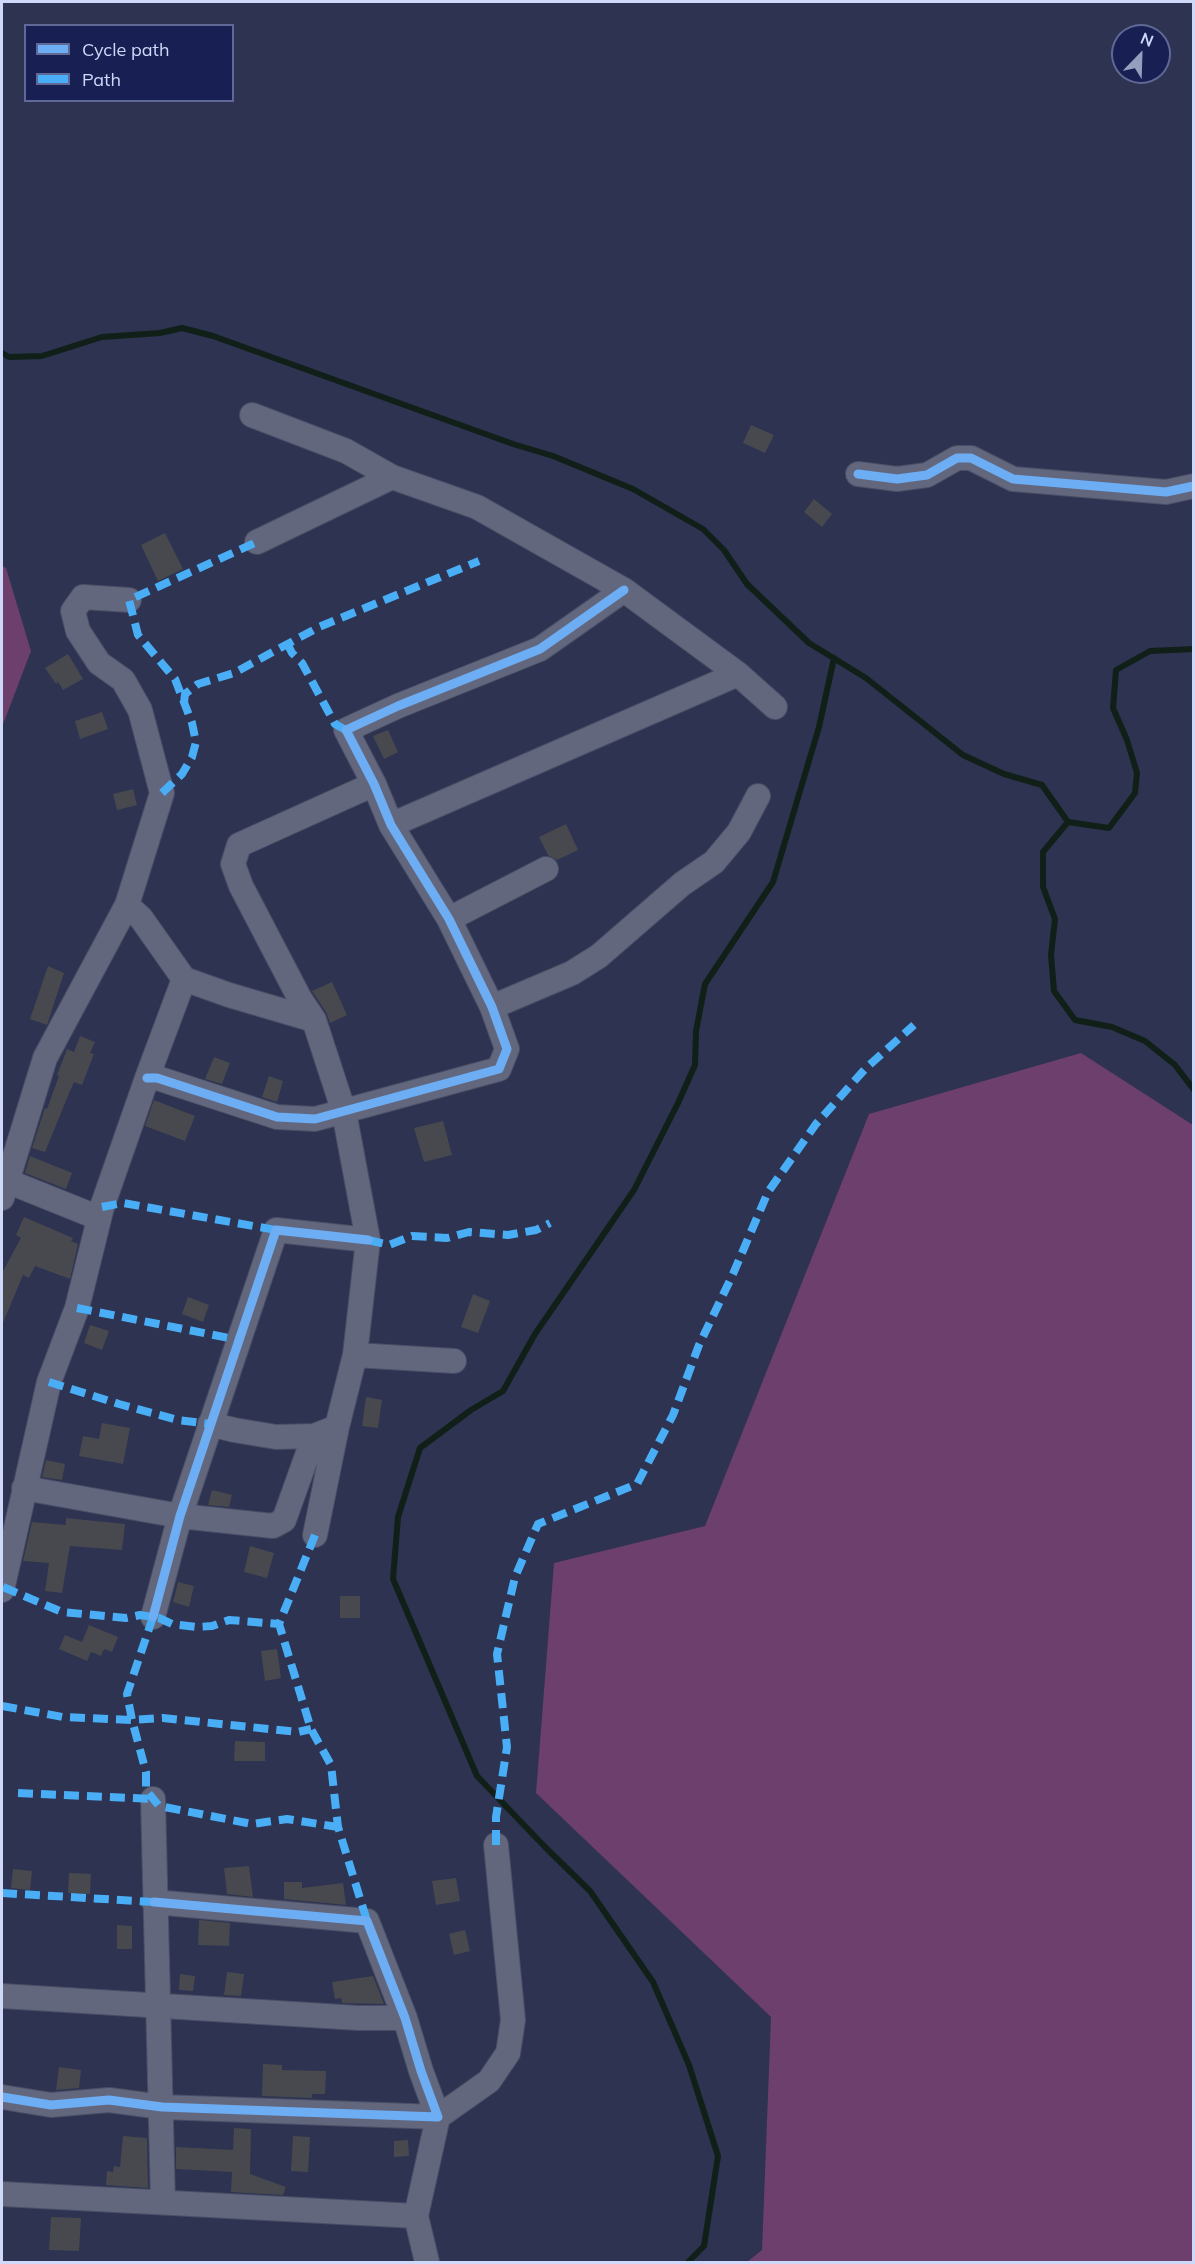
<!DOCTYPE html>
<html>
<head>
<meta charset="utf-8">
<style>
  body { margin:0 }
  #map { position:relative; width:1195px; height:2264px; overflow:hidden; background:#2d3350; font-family:Mulish,sans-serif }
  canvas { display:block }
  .frame { position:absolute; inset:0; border:3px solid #ced8f9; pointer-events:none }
  .legend { position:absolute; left:24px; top:24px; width:210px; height:78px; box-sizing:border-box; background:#171f53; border:2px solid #606995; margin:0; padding:8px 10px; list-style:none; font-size:18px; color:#ced8f9 }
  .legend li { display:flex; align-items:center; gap:12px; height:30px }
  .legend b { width:30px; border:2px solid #606995 }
  .north { position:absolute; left:1111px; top:24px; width:60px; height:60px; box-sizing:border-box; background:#171f53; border:2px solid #606995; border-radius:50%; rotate:23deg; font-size:16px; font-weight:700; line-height:24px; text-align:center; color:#ced8f9 }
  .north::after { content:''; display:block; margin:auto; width:21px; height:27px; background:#969ebe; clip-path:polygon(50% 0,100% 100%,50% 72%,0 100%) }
</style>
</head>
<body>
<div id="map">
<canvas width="1195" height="2264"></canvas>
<div class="frame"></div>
<ul class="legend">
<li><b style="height:8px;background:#6dadf4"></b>Cycle path</li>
<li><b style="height:8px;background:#49aef6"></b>Path</li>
</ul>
<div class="north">N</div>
</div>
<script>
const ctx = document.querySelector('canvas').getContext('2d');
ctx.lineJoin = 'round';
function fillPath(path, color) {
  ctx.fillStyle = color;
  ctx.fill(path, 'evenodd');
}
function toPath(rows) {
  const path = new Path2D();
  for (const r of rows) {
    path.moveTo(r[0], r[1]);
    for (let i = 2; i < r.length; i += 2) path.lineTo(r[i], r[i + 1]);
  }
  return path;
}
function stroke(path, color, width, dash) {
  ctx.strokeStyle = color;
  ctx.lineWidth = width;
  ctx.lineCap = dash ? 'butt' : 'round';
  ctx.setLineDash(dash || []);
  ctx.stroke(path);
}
const green = toPath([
  [2,566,6,568,31,651,2,727],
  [1081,1053,1193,1125,1193,2262,747,2262,762,2250,771,2017,536,1793,554,1563,705,1526,869,1114]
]);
const stream = toPath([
  [2,353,9,357,42,356,102,337,160,333,182,328,213,336,513,444,553,456,633,489,703,529,724,550,747,584,809,643,866,678,963,755,1004,774,1042,785,1068,822,1109,828,1135,793,1137,773,1127,740,1113,708,1116,670,1150,651,1194,649],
  [1068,822,1043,852,1043,887,1055,919,1051,955,1054,991,1075,1020,1112,1027,1145,1041,1175,1065,1194,1090],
  [688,2262,704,2246,718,2156,689,2065,653,1982,590,1891,545,1847,477,1776,393,1579,398,1517,420,1448,471,1410,503,1391,535,1334,634,1190,678,1103,695,1065,696,1031,705,984,773,882,819,727,834,658]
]);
const building = toPath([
  [751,425,774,435,765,453,743,443],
  [814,499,832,514,822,527,804,512],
  [165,533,183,569,158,581,141,545],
  [68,654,83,679,63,690,58,682,56,684,45,668],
  [102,712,108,729,80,739,75,721],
  [388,730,398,752,384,759,373,736],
  [133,789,137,805,117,810,113,794],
  [566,824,578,850,557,860,548,855,539,837],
  [48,966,64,973,47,1025,30,1019],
  [332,982,347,1015,330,1023,326,1012,312,991],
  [80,1036,95,1042,90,1053,94,1054,82,1085,74,1082,70,1091,45,1152,32,1148,44,1111,45,1108,47,1109,59,1076,57,1075,67,1049,74,1052],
  [214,1057,230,1063,222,1084,205,1079],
  [269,1076,283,1081,277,1102,262,1097],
  [154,1100,195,1116,185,1141,145,1126],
  [443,1121,452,1155,424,1162,414,1128],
  [30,1156,72,1173,66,1189,25,1173],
  [24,1217,73,1238,71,1241,78,1244,70,1279,35,1266,29,1278,23,1275,2,1325,2,1273,21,1238,16,1235],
  [473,1294,490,1301,478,1333,461,1327],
  [188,1297,209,1305,203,1322,182,1314],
  [90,1325,109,1331,102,1350,84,1343],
  [366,1397,382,1400,378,1428,362,1426],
  [102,1423,130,1428,123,1464,79,1456,83,1436,99,1439],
  [46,1460,65,1464,62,1480,42,1477],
  [212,1490,232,1495,229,1507,208,1505],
  [66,1518,125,1524,122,1550,70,1546,62,1593,45,1591,49,1563,23,1561,32,1522,66,1525],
  [250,1546,274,1553,267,1578,244,1572],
  [178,1582,194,1586,189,1607,173,1602],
  [340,1596,360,1596,360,1618,340,1618],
  [89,1625,118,1637,112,1652,104,1649,101,1656,91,1652,87,1661,59,1649,65,1635,82,1642],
  [277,1649,281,1678,265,1681,261,1651],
  [235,1741,265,1742,265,1761,234,1761],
  [249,1866,253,1897,227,1894,224,1868],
  [13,1869,32,1871,30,1890,11,1888],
  [69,1873,91,1874,90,1894,68,1893],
  [456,1878,460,1901,436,1905,432,1881],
  [284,1882,302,1882,302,1888,343,1883,346,1905,284,1899],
  [199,1920,230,1923,229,1946,198,1945],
  [117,1925,132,1926,132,1949,117,1949],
  [465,1930,470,1951,454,1955,449,1934],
  [227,1972,244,1974,241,1996,224,1995],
  [180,1974,195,1976,193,1991,179,1990],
  [373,1976,384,2004,342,2003,341,1998,335,1999,332,1982],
  [263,2064,282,2065,282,2070,326,2071,325,2094,312,2094,312,2098,262,2096],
  [59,2067,81,2070,79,2088,56,2090],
  [234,2128,251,2129,250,2174,286,2187,283,2195,231,2192,232,2172,176,2169,176,2147,233,2150],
  [123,2136,147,2138,148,2188,106,2185,107,2171,113,2172,114,2166,120,2167],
  [293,2136,310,2137,308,2172,291,2171],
  [408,2140,409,2156,394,2157,394,2141],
  [51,2217,81,2218,79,2251,49,2250]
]);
const minor = toPath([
  [252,415,346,451,392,477],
  [858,474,897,479,927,475,957,458,971,458,1013,479,1166,492,1194,486],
  [257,542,392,477,477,507,624,590,738,674,775,707],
  [391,825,738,674],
  [449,919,546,869],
  [184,979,229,995,314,1020],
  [492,1007,572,973,599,956,682,884,714,862,739,832,758,796],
  [147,1078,157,1078,277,1117,315,1119,499,1069,507,1049,492,1007,449,919,391,825,374,784,346,730,398,706,540,649,624,590],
  [7,1181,99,1218],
  [2,1198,45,1058,127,905,162,793,140,710,123,680,99,663,78,631,73,611,83,597,129,600],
  [355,1355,454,1361],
  [210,1424,234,1430,276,1437,314,1436],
  [24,1488,180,1516,273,1526,284,1520,314,1436,337,1427],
  [315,1535,337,1427,355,1355,368,1240,344,1112,314,1020,300,999,241,886,233,864,239,845,374,784],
  [2,1590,49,1382,77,1308,102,1207,147,1078,184,979,141,918,127,905],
  [153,1617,180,1516,276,1230,368,1240],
  [153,1799,163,2202],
  [2,1996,358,2018,405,2018],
  [2,2097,51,2105,109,2100,162,2107,438,2117,421,2071,405,2018,367,1921,154,1902],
  [2,2194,416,2216],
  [427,2262,416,2216,438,2117,489,2081,508,2053,513,2020,496,1845]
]);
const quiet = toPath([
  [287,643,292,653,302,663,335,724,346,730],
  [184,703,185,694,198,684,234,673,319,627,479,561],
  [162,793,182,774,192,757,196,742,192,723,175,679,138,635,129,600,257,542],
  [102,1207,123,1203,276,1230],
  [368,1240,389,1245,412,1236,447,1238,469,1232,508,1235,536,1230,550,1223],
  [77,1308,239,1340],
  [49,1382,119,1404,178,1420,210,1424],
  [315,1535,279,1624,311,1729,331,1765,338,1827,367,1921],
  [3,1587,62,1612,126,1618,140,1615,159,1618,172,1624,197,1627,212,1626,229,1620,279,1624],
  [153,1617,127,1694,132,1720,146,1772,146,1790,159,1806,252,1824,287,1819,338,1827],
  [2,1706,63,1717,132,1720,163,1718,298,1732,311,1729],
  [18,1793,153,1799],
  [496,1845,496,1817,507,1747,497,1654,515,1577,538,1524,637,1484,673,1415,699,1345,733,1274,768,1192,816,1124,866,1068,914,1025],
  [2,1893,154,1902]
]);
const cycleway = toPath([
  [858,474,897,479,927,475,957,458,971,458,1013,479,1166,492,1194,486],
  [147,1078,157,1078,277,1117,315,1119,499,1069,507,1049,492,1007,449,919,391,825,374,784,346,730,398,706,540,649,624,590],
  [153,1617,180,1516,276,1230,368,1240],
  [2,2097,51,2105,109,2100,162,2107,438,2117,421,2071,405,2018,367,1921,154,1902]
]);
fillPath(green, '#6c3f6c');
stroke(stream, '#102018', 6);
fillPath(building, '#48494f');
stroke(minor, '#494e67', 26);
stroke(minor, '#62677d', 24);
stroke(quiet, '#49aef6', 8, [15, 8]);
stroke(cycleway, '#6dadf4', 9);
</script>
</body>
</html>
